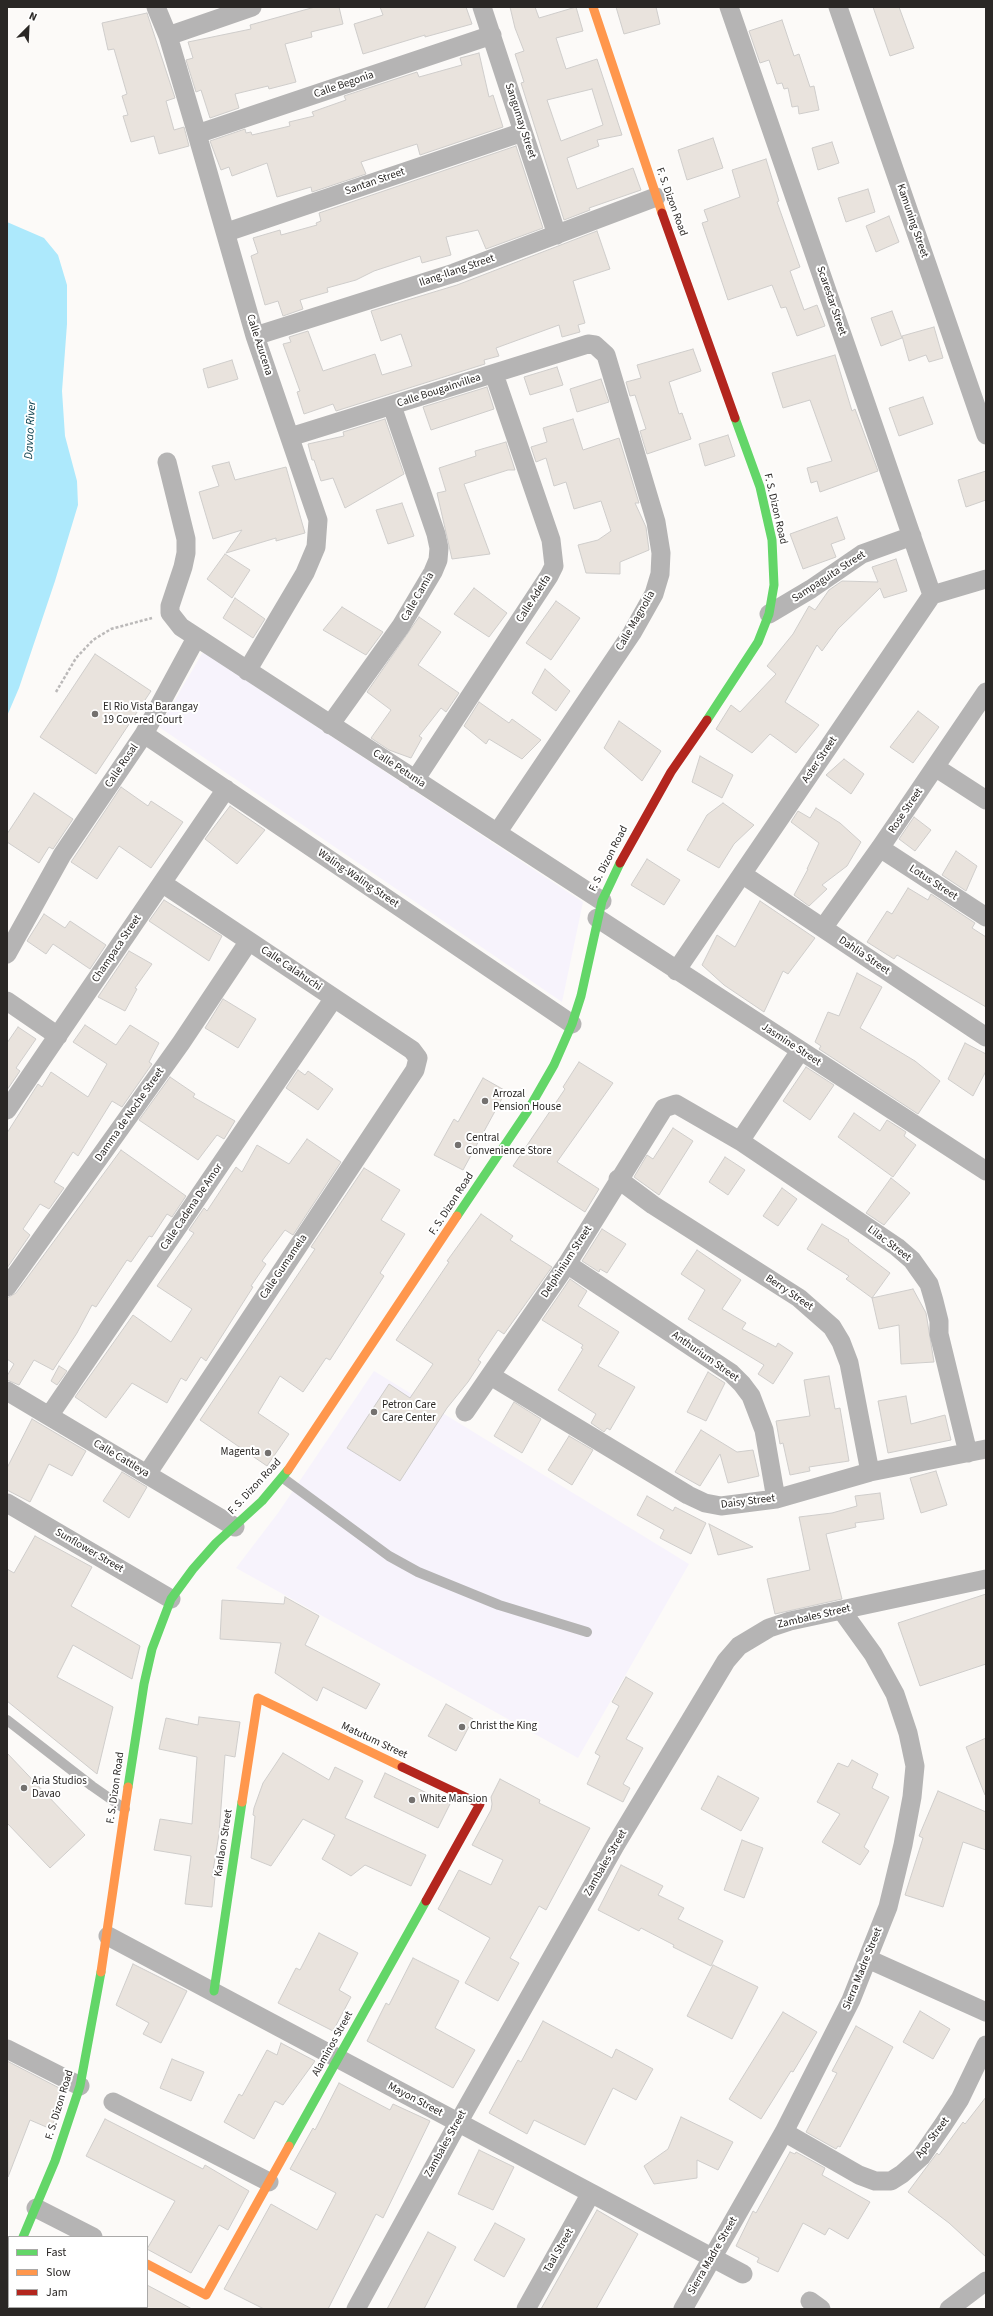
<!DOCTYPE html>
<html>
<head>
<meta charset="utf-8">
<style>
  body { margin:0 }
  #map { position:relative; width:993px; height:2316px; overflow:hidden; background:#fcfaf8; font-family:"Source Sans 3",sans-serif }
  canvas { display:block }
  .frame { position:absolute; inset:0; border:8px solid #2a2725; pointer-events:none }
  .legend { position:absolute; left:8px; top:2236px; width:140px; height:72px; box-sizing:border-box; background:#fff; border:1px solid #aaa9a8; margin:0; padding:5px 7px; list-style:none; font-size:12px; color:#2a2725 }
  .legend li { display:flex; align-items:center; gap:8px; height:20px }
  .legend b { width:20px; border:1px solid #aaa9a8 }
  .north { position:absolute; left:8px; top:8px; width:40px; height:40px; -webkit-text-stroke:3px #fff; paint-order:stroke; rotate:24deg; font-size:11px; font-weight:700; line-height:16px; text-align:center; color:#2a2725 }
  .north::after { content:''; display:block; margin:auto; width:14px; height:18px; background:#2a2725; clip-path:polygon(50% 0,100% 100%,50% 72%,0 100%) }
</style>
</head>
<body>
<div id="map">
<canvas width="993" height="2316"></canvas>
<div class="frame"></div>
<ul class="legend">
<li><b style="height:5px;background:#63d668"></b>Fast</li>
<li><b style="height:5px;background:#ff974d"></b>Slow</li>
<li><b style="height:5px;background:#b3261e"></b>Jam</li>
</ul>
<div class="north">N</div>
</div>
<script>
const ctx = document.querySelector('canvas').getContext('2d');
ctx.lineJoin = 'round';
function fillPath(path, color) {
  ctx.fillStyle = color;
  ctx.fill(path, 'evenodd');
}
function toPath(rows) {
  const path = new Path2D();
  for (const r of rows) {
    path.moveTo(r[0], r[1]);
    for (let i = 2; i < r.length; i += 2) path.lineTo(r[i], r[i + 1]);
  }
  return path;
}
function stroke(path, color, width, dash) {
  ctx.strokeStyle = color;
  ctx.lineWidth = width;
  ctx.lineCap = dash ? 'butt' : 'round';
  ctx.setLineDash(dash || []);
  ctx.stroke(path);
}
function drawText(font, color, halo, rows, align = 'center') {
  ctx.font = font + ' "Source Sans 3",sans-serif';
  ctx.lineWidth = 4;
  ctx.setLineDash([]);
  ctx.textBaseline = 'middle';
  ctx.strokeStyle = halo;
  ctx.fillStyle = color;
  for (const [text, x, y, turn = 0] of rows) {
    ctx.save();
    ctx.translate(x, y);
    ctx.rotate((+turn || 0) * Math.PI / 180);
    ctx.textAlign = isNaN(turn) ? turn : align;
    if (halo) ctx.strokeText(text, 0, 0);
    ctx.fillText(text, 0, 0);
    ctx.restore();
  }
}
const industrial = toPath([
  [203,652,583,902,562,1002,159,727],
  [374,1371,689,1564,578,1758,236,1568,278,1513]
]);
const water = toPath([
  [7,222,44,238,58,255,67,285,67,324,62,391,65,436,77,481,78,505,55,581,19,688,7,716]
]);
const building = toPath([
  [315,7,339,7,343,24,311,32,312,37,285,44,296,82,269,89,268,86,235,94,239,108,210,118,201,90,196,92,186,60,193,58,188,42,251,29,250,25,315,7],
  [380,7,466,7,472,24,425,37,425,35,363,54,354,24,383,15,380,7],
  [510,7,535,7,539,18,576,7,583,31,556,38,566,69,597,59,622,135,597,140,599,146,567,158,577,189,633,168,641,190,589,208,590,210,564,220,521,83,524,82,515,54,524,51,515,28,510,7],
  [592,89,603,125,561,141,547,100,592,89],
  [616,7,656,7,660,24,624,34,616,7],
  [873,7,899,7,914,48,890,56,873,7],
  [147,13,175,98,166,101,174,130,184,127,189,146,159,154,154,136,131,142,123,116,128,115,122,96,127,94,114,49,108,50,102,23,147,13],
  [782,20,794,56,799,54,810,87,814,86,819,110,799,114,798,106,792,107,788,88,784,89,782,83,777,84,769,60,760,63,749,31,782,20],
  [479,53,489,97,493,95,503,127,420,155,417,144,361,162,366,174,312,192,311,187,277,197,267,163,232,176,229,167,221,170,210,141,245,129,246,133,251,132,252,135,290,126,289,122,314,116,312,112,346,100,344,96,417,72,419,77,462,65,460,58,479,53],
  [713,138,723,168,687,180,678,150,713,138],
  [832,142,839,163,818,170,812,148,832,142],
  [516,146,543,228,486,249,478,230,446,237,451,255,422,263,420,256,374,271,356,280,327,288,328,292,300,300,303,309,283,316,278,301,265,305,251,256,258,253,253,238,280,230,281,235,317,225,316,223,321,221,319,213,516,146],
  [766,159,779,201,777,202,800,267,790,271,804,310,817,305,825,326,797,336,786,307,781,308,772,285,728,300,702,223,708,221,704,210,740,197,732,170,766,159],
  [868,189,875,212,846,222,838,198,868,189],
  [889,216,899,242,876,252,866,226,889,216],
  [597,231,610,269,573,281,585,323,578,325,580,332,562,337,559,325,496,348,499,356,484,360,485,364,336,411,333,404,304,414,297,392,300,391,283,344,291,342,289,337,308,331,323,371,375,354,382,375,412,366,401,334,381,341,371,311,457,285,597,231],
  [892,311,902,338,881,346,871,318,892,311],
  [934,327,943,358,929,362,926,355,909,361,902,336,934,327],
  [693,349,701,371,669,382,679,414,682,413,691,439,647,454,640,431,646,429,635,395,630,396,626,382,641,378,637,365,693,349],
  [835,355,852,411,855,409,878,471,820,492,817,481,811,483,807,468,832,461,810,400,783,408,772,373,835,355],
  [232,360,238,379,208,388,203,369,232,360],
  [557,367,563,385,530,395,524,377,557,367],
  [601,379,609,402,577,412,570,389,601,379],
  [487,387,494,409,431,430,423,407,487,387],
  [923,397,933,424,899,436,889,408,923,397],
  [385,419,404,474,345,508,333,478,321,481,314,460,312,460,308,444,344,436,343,432,385,419],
  [573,419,583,450,619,438,639,503,635,503,646,527,649,550,620,562,620,574,586,573,578,545,598,540,611,531,601,501,574,509,566,482,554,486,546,458,536,462,531,447,547,442,543,428,573,419],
  [728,435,735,456,705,466,699,444,728,435],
  [506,442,515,470,508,470,464,484,490,554,452,559,437,493,446,491,439,468,476,456,475,451,506,442],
  [229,462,235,480,286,467,305,533,276,541,276,538,226,553,242,530,213,539,199,492,219,486,212,466,229,462],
  [986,471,986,500,966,507,958,480,986,471],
  [402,503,414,536,388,544,376,510,402,503],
  [837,517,845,539,831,544,836,557,803,569,790,534,837,517],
  [225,554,250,570,232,598,207,579,225,554],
  [896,559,907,591,884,598,880,588,838,629,822,651,817,645,785,702,819,725,796,753,770,734,752,753,716,729,731,705,740,712,776,674,767,666,793,634,809,606,815,610,829,590,842,581,878,582,872,567,896,559],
  [474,588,507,613,489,637,454,614,474,588],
  [235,598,265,619,253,638,223,618,235,598],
  [556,601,580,618,551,660,526,643,556,601],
  [342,607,383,632,366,655,323,630,342,607],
  [419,617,441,632,418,665,459,693,446,712,441,708,419,736,422,738,411,758,389,750,371,738,391,710,367,692,419,617],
  [95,654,151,691,96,774,40,737,95,654],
  [545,669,570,691,556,711,532,693,545,669],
  [479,702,509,723,512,719,541,740,522,759,489,739,486,744,464,726,479,702],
  [918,711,939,727,913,763,890,747,918,711],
  [619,721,661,751,642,781,604,748,619,721],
  [700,756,733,775,722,798,692,782,700,756],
  [844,759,864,774,851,794,826,775,844,759],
  [121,787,148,806,151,801,183,822,151,868,119,846,97,879,71,862,121,787],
  [34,793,73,819,53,849,49,847,39,863,7,842,7,834,34,793],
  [723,803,754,825,734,844,719,868,687,850,707,815,723,803],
  [230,806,265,830,237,864,205,839,230,806],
  [816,808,840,823,861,842,847,866,822,885,827,889,809,906,794,895,808,869,807,869,819,843,791,822,798,811,810,818,816,808],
  [914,817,931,830,915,851,899,839,914,817],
  [956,851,977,866,966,891,942,875,956,851],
  [647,859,680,880,664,905,631,885,647,859],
  [908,888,928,900,931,894,975,923,972,928,986,937,986,1007,897,955,894,959,867,942,887,911,892,914,908,888],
  [164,900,222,936,209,961,149,921,164,900],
  [760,901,815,938,788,974,783,971,764,1012,724,985,702,965,717,935,735,947,760,901],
  [44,914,65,928,70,921,106,945,90,969,53,944,46,954,27,941,44,914],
  [129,951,152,964,135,988,137,989,125,1011,98,997,129,951],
  [857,973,882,987,860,1028,915,1061,940,1081,918,1114,819,1049,821,1046,815,1042,828,1012,839,1016,857,973],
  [223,999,256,1019,238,1048,205,1028,223,999],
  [85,1025,116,1045,130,1025,159,1043,149,1062,152,1064,122,1107,112,1101,78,1156,73,1152,54,1182,64,1188,49,1209,40,1204,23,1229,30,1235,7,1268,7,1133,38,1084,42,1087,51,1072,88,1097,107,1064,73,1042,85,1025],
  [18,1027,36,1039,16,1068,20,1071,7,1090,7,1043,18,1027],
  [965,1043,986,1054,986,1071,973,1096,948,1079,965,1043],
  [579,1062,613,1083,557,1162,599,1189,585,1212,513,1166,565,1089,563,1087,579,1062],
  [806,1067,834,1085,810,1120,783,1101,806,1067],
  [298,1070,305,1075,308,1071,333,1089,318,1110,286,1088,298,1070],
  [170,1077,195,1094,193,1097,235,1121,224,1139,217,1135,198,1160,139,1120,170,1077],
  [483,1078,506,1091,463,1170,434,1155,454,1119,458,1122,483,1078],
  [854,1113,880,1131,887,1120,906,1132,904,1136,916,1145,893,1177,838,1137,854,1113],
  [673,1128,693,1141,659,1195,634,1177,647,1155,653,1159,673,1128],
  [307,1139,341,1162,293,1235,285,1230,262,1261,266,1264,251,1286,253,1287,206,1361,201,1357,186,1381,181,1378,167,1403,132,1383,106,1418,75,1397,133,1315,171,1342,192,1309,157,1286,194,1233,189,1230,204,1208,207,1211,236,1167,242,1172,257,1145,289,1164,307,1139],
  [121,1150,186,1196,172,1217,167,1214,152,1237,149,1236,131,1262,127,1260,96,1307,92,1305,77,1333,53,1370,34,1360,19,1385,7,1380,7,1376,14,1364,7,1359,7,1298,16,1293,121,1150],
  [725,1157,745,1170,728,1195,709,1182,725,1157],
  [364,1168,400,1190,381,1220,405,1234,380,1273,384,1276,330,1360,326,1358,303,1392,280,1376,258,1413,289,1434,267,1466,200,1420,315,1249,311,1247,364,1168],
  [891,1178,910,1193,884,1225,866,1213,891,1178],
  [782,1188,797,1199,778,1226,763,1216,782,1188],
  [481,1214,513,1236,510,1240,552,1267,504,1334,498,1330,478,1360,481,1362,468,1382,447,1408,400,1481,347,1448,389,1384,410,1398,433,1364,396,1340,449,1262,447,1261,481,1214],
  [822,1224,849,1240,848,1241,890,1273,872,1298,846,1279,849,1276,807,1249,822,1224],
  [602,1229,626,1244,607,1273,600,1269,599,1272,582,1261,602,1229],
  [697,1250,741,1280,722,1309,746,1323,742,1329,776,1347,778,1343,793,1353,773,1384,758,1374,764,1365,688,1319,705,1290,681,1274,697,1250],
  [570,1279,587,1291,578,1306,619,1332,598,1366,635,1387,610,1430,607,1428,604,1432,591,1423,596,1414,558,1390,583,1349,581,1348,583,1345,542,1320,570,1279],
  [913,1289,926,1313,934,1362,901,1364,899,1325,879,1329,872,1298,913,1289],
  [59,1366,67,1371,57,1385,51,1381,59,1366],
  [708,1372,725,1383,706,1421,687,1412,708,1372],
  [829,1376,835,1409,840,1408,849,1461,809,1467,810,1471,790,1475,783,1443,780,1444,776,1421,810,1416,804,1380,829,1376],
  [906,1396,911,1424,945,1415,951,1440,888,1453,878,1401,906,1396],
  [514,1402,541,1419,522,1453,494,1436,514,1402],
  [32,1419,86,1451,72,1476,49,1464,30,1502,7,1490,7,1468,32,1419],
  [701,1430,737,1452,753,1450,759,1476,728,1483,720,1454,700,1486,675,1472,701,1430],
  [569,1436,593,1450,572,1485,548,1470,569,1436],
  [936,1471,947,1505,921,1513,910,1478,936,1471],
  [122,1472,147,1487,129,1518,103,1501,122,1472],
  [880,1493,884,1519,855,1523,856,1527,826,1534,842,1599,775,1614,767,1579,810,1570,799,1517,832,1513,857,1506,855,1496,880,1493],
  [647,1496,673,1511,675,1507,706,1523,691,1554,660,1538,664,1530,637,1515,647,1496],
  [709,1524,753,1547,718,1555,709,1524],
  [35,1536,92,1567,71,1606,140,1646,132,1679,73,1645,57,1677,113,1707,97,1774,7,1701,7,1569,14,1573,35,1536],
  [986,1594,986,1664,920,1686,898,1623,986,1594],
  [285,1597,319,1616,305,1645,380,1684,366,1709,323,1687,317,1701,275,1673,281,1643,220,1639,222,1600,284,1604,285,1597],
  [626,1677,653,1693,626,1739,643,1748,623,1784,630,1788,623,1802,587,1784,600,1756,595,1753,619,1706,612,1702,626,1677],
  [446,1704,473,1719,456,1751,428,1736,446,1704],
  [199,1717,240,1722,235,1757,225,1755,219,1834,212,1877,215,1877,212,1907,185,1904,191,1856,154,1850,160,1819,192,1824,197,1757,159,1749,166,1718,198,1725,199,1717],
  [986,1738,986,1795,985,1795,966,1747,986,1738],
  [7,1753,85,1835,50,1868,7,1823,7,1753],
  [283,1753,329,1780,335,1767,363,1781,345,1818,426,1855,411,1886,365,1865,351,1876,322,1859,335,1835,303,1819,271,1866,251,1858,255,1816,253,1815,254,1808,263,1783,283,1753],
  [852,1760,878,1774,872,1788,889,1797,864,1847,869,1851,860,1865,822,1842,840,1814,817,1802,838,1763,848,1767,852,1760],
  [385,1773,450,1804,438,1828,374,1797,385,1773],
  [718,1776,759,1798,741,1831,701,1809,718,1776],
  [500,1779,540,1800,539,1803,590,1828,546,1910,539,1906,510,1958,519,1963,498,2001,465,1983,490,1938,438,1909,459,1870,491,1885,503,1860,472,1845,491,1810,492,1804,491,1797,500,1779],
  [938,1791,986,1812,986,1850,963,1842,943,1907,905,1895,923,1838,919,1836,938,1791],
  [742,1840,763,1848,744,1898,724,1890,742,1840],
  [621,1865,663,1886,658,1895,684,1908,678,1919,723,1941,711,1966,673,1947,674,1945,641,1928,639,1931,598,1910,621,1865],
  [319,1933,358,1953,339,1990,351,1997,333,2031,278,2003,296,1968,300,1970,319,1933],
  [413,1958,459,1981,435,2028,475,2050,453,2088,367,2041,386,2003,389,2005,413,1958],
  [133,1964,187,1991,161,2043,143,2034,149,2023,116,2005,133,1964],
  [713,1965,758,1987,732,2039,687,2016,713,1965],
  [920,2011,950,2029,933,2059,903,2042,920,2011],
  [783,2012,817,2032,793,2072,791,2071,761,2119,729,2099,783,2012],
  [543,2021,612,2058,616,2049,653,2069,636,2100,613,2088,585,2145,534,2120,527,2134,489,2113,518,2060,521,2062,543,2021],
  [856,2026,893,2047,840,2147,838,2146,836,2149,806,2132,837,2073,832,2071,856,2026],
  [281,2043,315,2061,283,2105,275,2101,254,2139,224,2122,239,2094,242,2096,267,2050,277,2055,281,2043],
  [172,2059,204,2072,191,2101,160,2088,172,2059],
  [7,2061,65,2091,51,2129,30,2120,8,2177,7,2061],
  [339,2083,390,2110,393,2104,430,2121,383,2218,376,2214,328,2309,264,2309,224,2289,271,2204,317,2230,336,2193,290,2169,313,2128,315,2130,339,2083],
  [986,2097,986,2257,949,2223,908,2192,937,2153,939,2155,963,2122,965,2124,986,2097],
  [681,2117,733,2142,718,2170,697,2160,697,2178,654,2184,644,2166,668,2149,681,2117],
  [105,2119,203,2169,205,2165,249,2191,228,2230,219,2225,191,2273,147,2249,175,2201,86,2156,105,2119],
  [479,2150,514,2167,493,2210,458,2194,479,2150],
  [790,2152,795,2154,796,2152,825,2168,822,2175,870,2202,848,2239,829,2228,825,2235,803,2223,778,2272,757,2262,759,2258,736,2246,753,2211,756,2213,790,2152],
  [597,2210,638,2234,596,2309,541,2309,597,2210],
  [495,2223,525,2239,504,2277,474,2260,495,2223],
  [428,2232,456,2247,424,2309,387,2309,428,2232],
  [147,2285,192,2309,147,2309,147,2285]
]);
const path = toPath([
  [56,692,76,658,93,640,111,629,152,618]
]);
const lane = toPath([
  [283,1478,389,1556,418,1572,499,1605,587,1632],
  [7,1720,92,1786,125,1809]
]);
const street = toPath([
  [156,7,168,36,197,134,255,336,318,520,316,547,305,573,247,671],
  [482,7,557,235],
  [729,7,932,595],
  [838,7,986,435],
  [168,36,252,7],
  [197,134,492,35],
  [227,232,523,132],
  [255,336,454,273,656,197],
  [290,437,588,344,595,345,606,355,656,522,661,553,660,574,654,594,632,633,497,833],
  [167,462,186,539,186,553,183,567,170,606,170,613,181,627,602,901],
  [769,614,811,589,862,554,912,536],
  [330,725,401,626,433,572,438,560,439,548,436,534,392,406],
  [144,734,572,1024],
  [935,767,986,800],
  [415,780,549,576,554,566,551,540,494,374],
  [880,848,986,917],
  [742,874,986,1037],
  [597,918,986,1171],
  [823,928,880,848,986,692],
  [7,954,62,855,144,734,196,638],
  [676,971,932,595,986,579],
  [7,1001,58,1036],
  [7,1110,226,789],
  [740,1141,800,1051],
  [618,1179,653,1205,799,1298,832,1327,841,1342,849,1363,870,1472],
  [567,1264,731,1373,742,1384,751,1396,764,1430,776,1499],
  [7,1287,181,1043,249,941],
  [491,1376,688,1495,705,1503,721,1506,776,1499,870,1472,986,1449],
  [7,1391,235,1527],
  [465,1412,567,1264,664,1108,676,1104,740,1141,897,1247,912,1260,929,1284,934,1301,939,1321,939,1334,968,1453],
  [49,1416,334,998],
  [147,1474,415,1070,418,1058,412,1050,162,883],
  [7,1503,171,1599],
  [108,1936,743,2274],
  [868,1959,986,2012],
  [7,2049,80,2086],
  [113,2102,269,2182],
  [784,2132,859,2175,875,2181,891,2181,902,2174,921,2157,943,2125,960,2099,986,2045],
  [36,2208,93,2237],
  [810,2301,821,2309],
  [356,2309,458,2123,616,1844,726,1661,739,1646,769,1628,790,1621,986,1579],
  [526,2309,591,2193],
  [683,2309,784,2132,851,2000,888,1907,903,1845,912,1797,915,1766,908,1733,895,1694,873,1654,842,1611],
  [949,2309,986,2281]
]);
const fast = toPath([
  [707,720,758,642,769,614,774,585,772,540,760,487,735,418],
  [457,1216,527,1112,554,1065,572,1024,581,996,602,901,620,863],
  [128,1787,144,1684,152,1649,171,1599,193,1569,216,1543,262,1501,288,1470],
  [214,1991,242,1802],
  [289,2146,426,1901],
  [23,2237,55,2161,80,2086,101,1972],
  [7,2273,9,2269]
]);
const slow = toPath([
  [593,7,662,213],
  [288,1470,457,1216],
  [242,1802,258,1698,402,1767],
  [101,1972,128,1787],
  [147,2264,206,2295,289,2146]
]);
const jam = toPath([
  [662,213,735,418],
  [620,863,671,772,707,720],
  [402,1767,480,1804,426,1901]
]);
const markers = [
  [95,714,4,"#74716f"],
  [485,1101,4,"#74716f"],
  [458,1145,4,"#74716f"],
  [374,1412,4,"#74716f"],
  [268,1453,4,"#74716f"],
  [462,1727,4,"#74716f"],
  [24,1788,4,"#74716f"],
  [412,1800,4,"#74716f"]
];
const streetNames = [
  ["Calle Begonia",344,85,-19],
  ["Sangumay Street",520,121,72],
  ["Santan Street",375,182,-19],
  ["F. S. Dizon Road",671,202,70],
  ["Kamuning Street",912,221,71],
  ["Ilang-Ilang Street",457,271,-19],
  ["Scarestar Street",831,301,71],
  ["Calle Azucena",259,345,72],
  ["Calle Bougainvillea",439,391,-18],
  ["F. S. Dizon Road",775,509,77],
  ["Sampaguita Street",829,577,-33],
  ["Calle Camia",418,597,-60],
  ["Calle Adelfa",534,599,-57],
  ["Calle Magnolia",636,621,-60],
  ["Aster Street",820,760,-56],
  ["Calle Rosal",122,766,-56],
  ["Calle Petunia",399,769,33],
  ["Rose Street",906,811,-56],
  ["F. S. Dizon Road",609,859,-63],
  ["Waling-Waling Street",358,879,34],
  ["Lotus Street",933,883,33],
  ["Champaca Street",117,949,-56],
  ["Dahlia Street",864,956,34],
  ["Calle Calahuchi",291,969,34],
  ["Jasmine Street",791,1045,33],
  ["Damma de Noche Street",130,1115,-55],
  ["F. S. Dizon Road",452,1204,-57],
  ["Calle Cadena De Amor",192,1207,-56],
  ["Lilac Street",889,1244,37],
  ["Delphinium Street",567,1262,-57],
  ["Calle Gumamela",284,1267,-56],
  ["Berry Street",789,1293,34],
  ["Anthurium Street",705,1357,35],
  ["Calle Cattleya",121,1459,31],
  ["F. S. Dizon Road",255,1487,-47],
  ["Daisy Street",748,1502,-7],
  ["Sunflower Street",89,1551,30],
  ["Zambales Street",814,1617,-13],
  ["Matutum Street",374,1741,25],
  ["F. S. Dizon Road",116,1788,-82],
  ["Kanlaon Street",224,1843,-81],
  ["Zambales Street",606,1863,-60],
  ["Sierra Madre Street",863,1969,-68],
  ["Alaminos Street",333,2044,-61],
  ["Mayon Street",415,2100,28],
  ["F. S. Dizon Road",60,2105,-73],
  ["Apo Street",933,2138,-53],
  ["Zambales Street",446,2144,-61],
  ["Taal Street",559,2251,-60],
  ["Sierra Madre Street",713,2256,-60]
];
const poiNames = [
  ["El Rio Vista Barangay",103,708],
  ["19 Covered Court",103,721],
  ["Arrozal",493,1095],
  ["Pension House",493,1108],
  ["Central",466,1139],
  ["Convenience Store",466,1152],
  ["Petron Care",382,1406],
  ["Care Center",382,1419],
  ["Magenta",260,1453,"right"],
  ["Christ the King",470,1727],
  ["Aria Studios",32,1782],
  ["Davao",32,1795],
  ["White Mansion",420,1800]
];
const waterNames = [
  ["Davao River",31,430,-87]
];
fillPath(industrial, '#f7f3fc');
fillPath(water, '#ade9fc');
fillPath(building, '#e9e3dd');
stroke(building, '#cfcdcb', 1);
stroke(path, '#bbb9b9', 2.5, [3, 2]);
stroke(lane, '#b5b4b4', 10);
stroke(street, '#b5b4b4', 19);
stroke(fast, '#63d668', 9);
stroke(slow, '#ff974d', 9);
stroke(jam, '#b3261e', 9);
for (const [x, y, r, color] of markers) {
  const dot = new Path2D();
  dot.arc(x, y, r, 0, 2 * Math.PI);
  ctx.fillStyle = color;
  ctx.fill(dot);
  stroke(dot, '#fff', 1.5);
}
drawText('11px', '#2a2725', '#fff', streetNames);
drawText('11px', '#2a2725', '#fff', poiNames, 'left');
drawText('italic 12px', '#003846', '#fff', waterNames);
</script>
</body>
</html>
